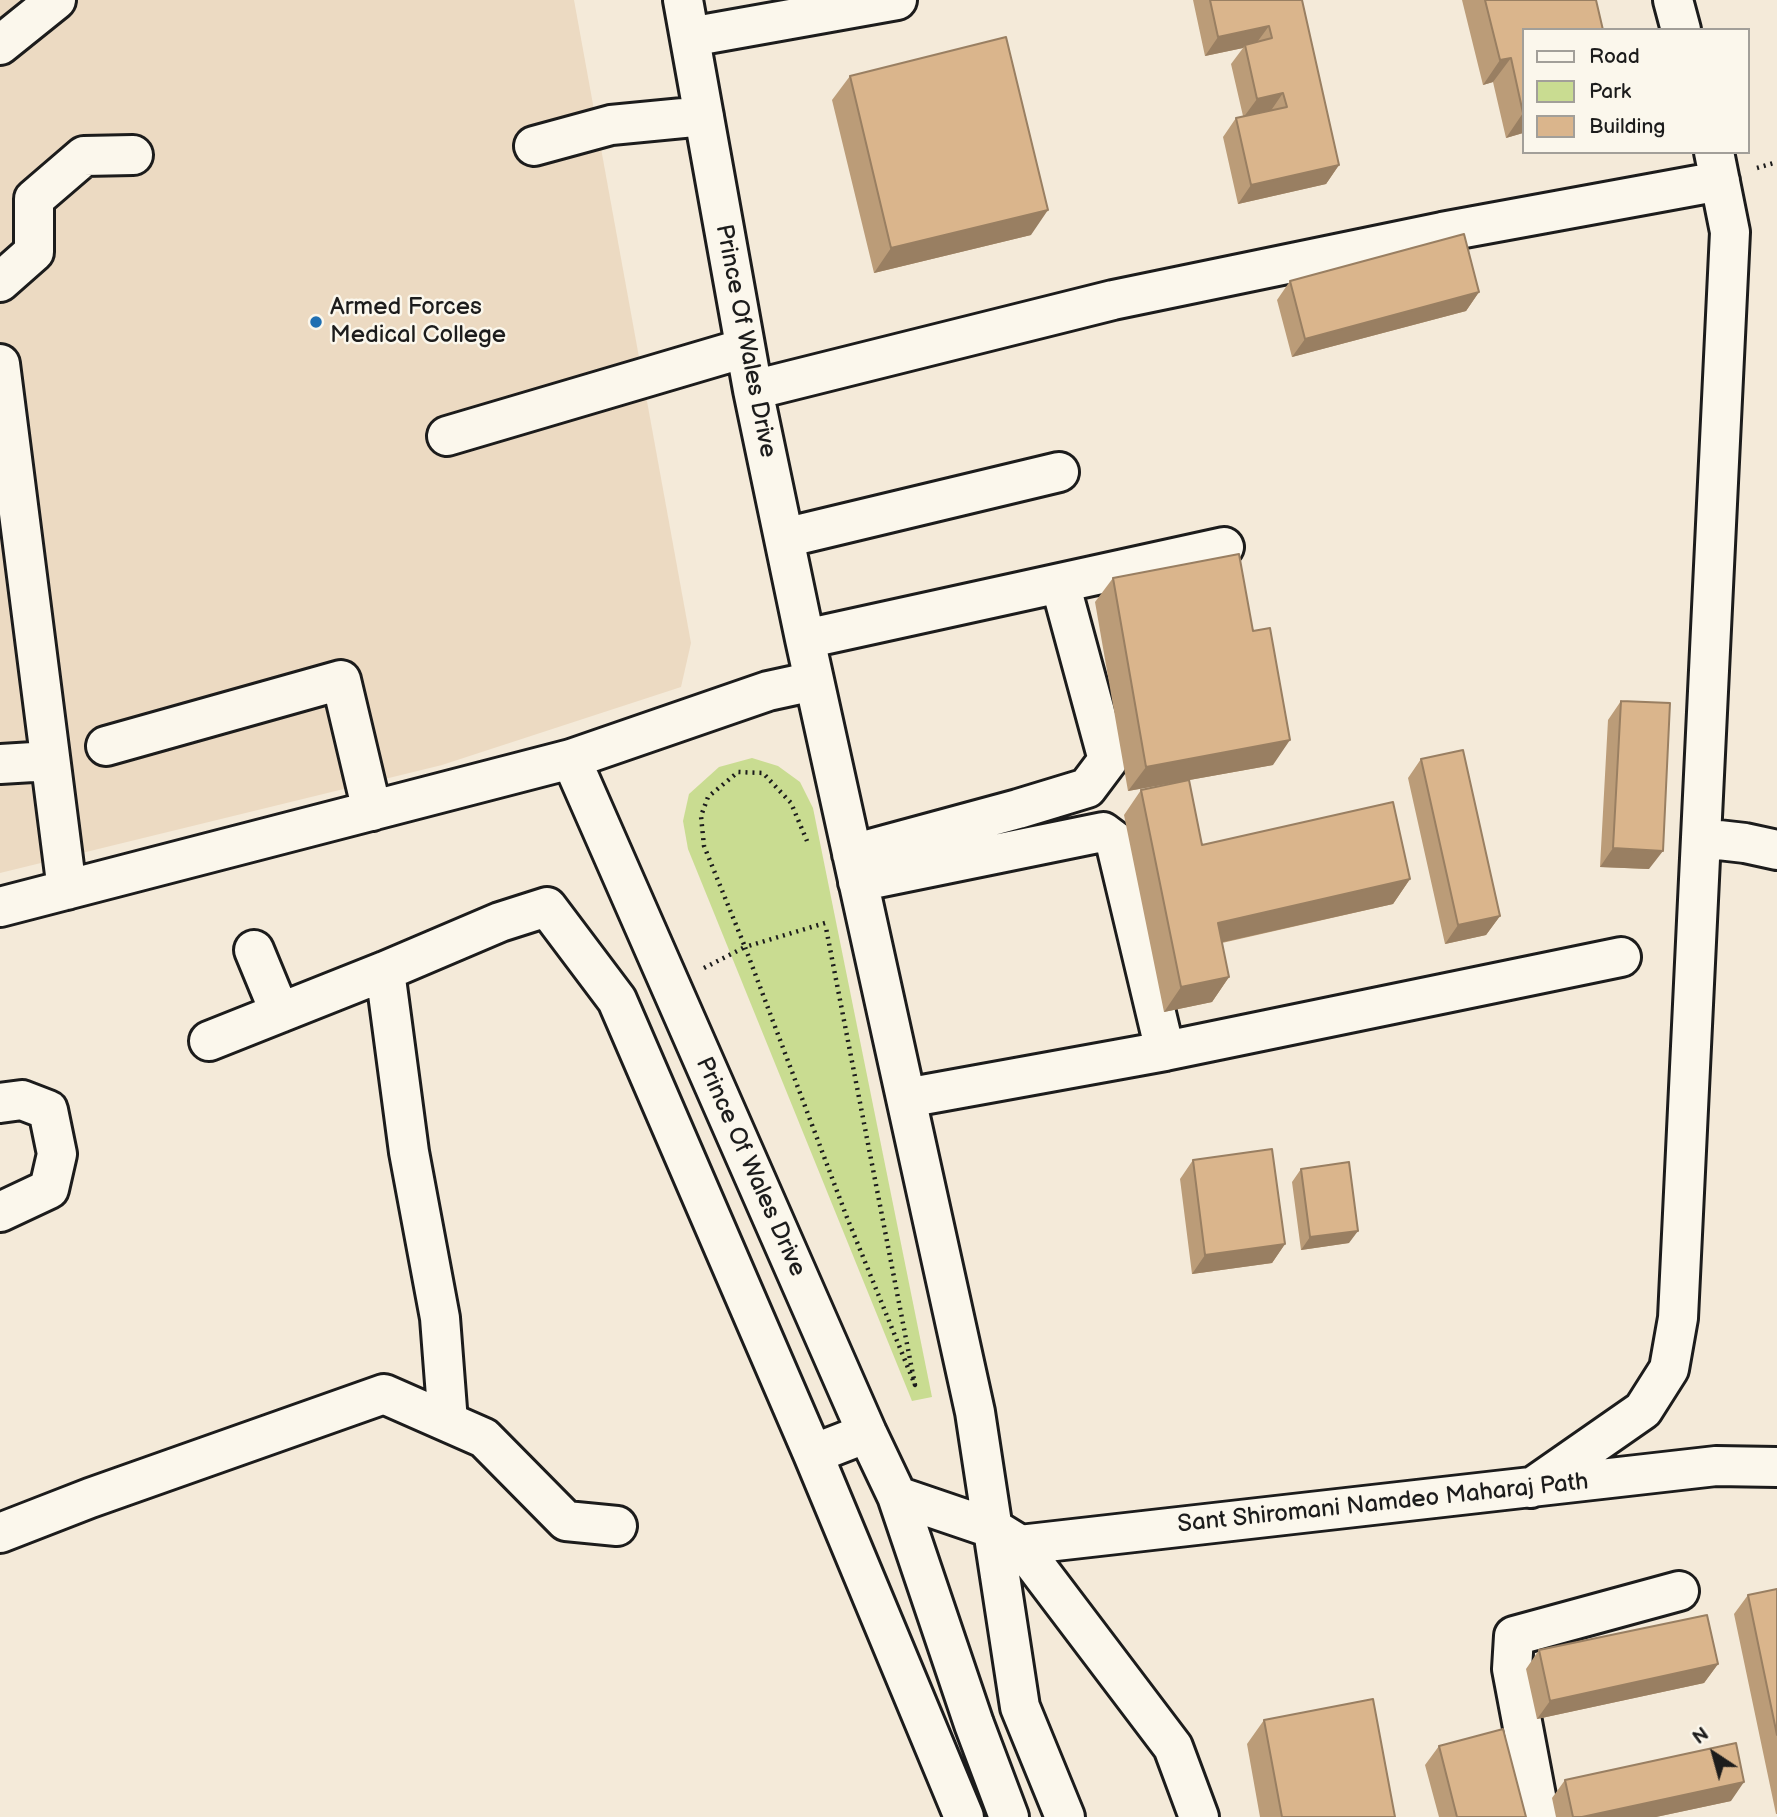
<!DOCTYPE html>
<html>
<head>
<meta charset="utf-8">
<style>
  body { margin:0 }
  #map { position:relative; width:1777px; height:1817px; overflow:hidden; background:#f4ead9; font-family:"Balsamiq Sans",sans-serif }
  canvas { display:block }
  .legend { position:absolute; left:1522px; top:28px; width:228px; height:126px; box-sizing:border-box; background:#fbf7ec; border:2px solid #a29f99; margin:0; padding:9px 12px; list-style:none; font-size:21px; color:#1c1c1c }
  .legend li { display:flex; align-items:center; gap:14px; height:35px }
  .legend b { width:35px; border:2px solid #a29f99 }
  .north { position:absolute; left:1679px; top:1719px; width:70px; height:70px; -webkit-text-stroke:5px #fbf7ec; paint-order:stroke; rotate:324deg; font-size:19px; font-weight:700; line-height:28px; text-align:center; color:#1c1c1c }
  .north::after { content:''; display:block; margin:auto; width:24px; height:32px; background:#1c1c1c; clip-path:polygon(50% 0,100% 100%,50% 72%,0 100%) }
</style>
</head>
<body>
<div id="map">
<canvas width="1777" height="1817"></canvas>
<ul class="legend">
<li><b style="height:9px;background:#fbf7ec"></b>Road</li>
<li><b style="height:19px;background:#c9dc91"></b>Park</li>
<li><b style="height:19px;background:#dab58c"></b>Building</li>
</ul>
<div class="north">N</div>
</div>
<script>
const ctx = document.querySelector('canvas').getContext('2d');
ctx.lineJoin = 'round';
function fillPath(path, color) {
  ctx.fillStyle = color;
  ctx.fill(path, 'evenodd');
}
function toPath(rows) {
  const path = new Path2D();
  for (const r of rows) {
    path.moveTo(r[0], r[1]);
    for (let i = 2; i < r.length; i += 2) path.lineTo(r[i], r[i + 1]);
  }
  return path;
}
function stroke(path, color, width, dash) {
  ctx.strokeStyle = color;
  ctx.lineWidth = width;
  ctx.lineCap = dash ? 'butt' : 'round';
  ctx.setLineDash(dash || []);
  ctx.stroke(path);
}
function drawText(font, color, halo, rows, align = 'center') {
  ctx.font = font + ' "Balsamiq Sans",sans-serif';
  ctx.lineWidth = 5;
  ctx.setLineDash([]);
  ctx.textBaseline = 'middle';
  ctx.strokeStyle = halo;
  ctx.fillStyle = color;
  for (const [text, x, y, turn = 0] of rows) {
    ctx.save();
    ctx.translate(x, y);
    ctx.rotate((+turn || 0) * Math.PI / 180);
    ctx.textAlign = isNaN(turn) ? turn : align;
    if (halo) ctx.strokeText(text, 0, 0);
    ctx.fillText(text, 0, 0);
    ctx.restore();
  }
}
const built = toPath([
  [0,0,574,0,691,643,681,687,442,765,0,873]
]);
const green = toPath([
  [752,758,778,766,800,782,813,808,932,1397,912,1401,688,849,683,821,689,794,719,767]
]);
const path = toPath([
  [1757,168,1777,162],
  [825,923,745,947,846,1215,915,1385,826,928],
  [704,968,745,947,704,846,701,816,708,797,738,772,763,773,791,803,807,841]
]);
const minor = toPath([
  [683,0,753,390,805,639,975,1412,1020,1707,1065,1817],
  [1673,0,1681,30],
  [690,37,897,0],
  [0,45,56,0],
  [534,146,611,125,704,116],
  [0,282,34,252,34,199,84,156,133,155],
  [0,364,67,890],
  [753,390,1113,300,1442,232,1720,181],
  [447,436,745,348],
  [784,538,1059,472],
  [805,639,1224,547],
  [106,746,341,680,372,811],
  [571,759,867,1433,897,1496,974,1724,1009,1817],
  [0,764,50,761],
  [1701,838,1745,843,1777,850],
  [852,854,1018,809,1087,788,1108,760,1060,583],
  [858,882,1103,832,1115,841,1165,1051,906,1098],
  [0,907,571,759,768,691,814,681],
  [254,950,280,1013],
  [385,971,409,1152,440,1318,448,1422],
  [209,1041,385,971,500,922,547,907,617,1000,813,1454,867,1433],
  [1165,1051,1621,957],
  [0,1103,22,1100,48,1110,57,1154,49,1189,0,1212],
  [813,1454,964,1817],
  [1531,1488,1643,1410,1669,1369,1678,1318,1730,232,1714,152],
  [897,1496,994,1529,1020,1545,1716,1466,1777,1467],
  [0,1533,90,1498,384,1394,484,1438,566,1521,617,1526],
  [1020,1545,1173,1747,1199,1817],
  [1540,1817,1512,1669,1514,1636,1679,1591]
]);
const wall = toPath([
  [1193,0,1302,0,1339,165,1326,184,1238,204,1223,137,1236,118,1243,116,1231,64,1243,48,1205,56],
  [1462,0,1596,0,1523,30,1523,133,1506,138,1493,82,1483,85],
  [850,76,1031,235,874,273,832,100],
  [1290,281,1479,292,1466,311,1292,357,1277,300],
  [1113,578,1273,765,1128,791,1095,602],
  [1621,701,1649,869,1600,867,1608,720],
  [1421,759,1500,916,1486,935,1445,944,1408,778],
  [1141,790,1202,845,1410,879,1393,904,1222,943,1229,977,1212,1002,1164,1012,1124,815],
  [1193,1160,1285,1244,1272,1263,1192,1274,1180,1179],
  [1301,1169,1349,1243,1301,1250,1292,1182],
  [1777,1589,1777,1814,1776,1814,1734,1614,1748,1595],
  [1539,1650,1718,1664,1704,1683,1537,1719,1526,1669],
  [1264,1720,1395,1817,1260,1817,1247,1744],
  [1439,1746,1526,1817,1439,1817,1425,1765],
  [1565,1780,1731,1801,1656,1817,1556,1817,1552,1798]
]);
const shadedWall = toPath([
  [1269,26,1255,45,1245,45,1243,48,1205,56,1218,37],
  [1511,58,1493,82,1483,85,1500,60],
  [1283,93,1270,112,1243,118,1257,99],
  [1523,113,1523,133,1506,138],
  [1339,165,1326,184,1238,204,1251,185],
  [1048,210,1031,235,874,273,891,248],
  [1479,292,1466,311,1292,357,1305,339],
  [1290,740,1273,765,1128,791,1146,767],
  [1613,848,1663,851,1649,869,1600,867],
  [1410,879,1393,904,1201,947,1218,923],
  [1500,916,1486,935,1445,944,1458,925],
  [1229,977,1212,1002,1164,1012,1181,987],
  [1358,1231,1349,1243,1301,1250,1310,1237],
  [1285,1244,1272,1263,1192,1274,1205,1255],
  [1718,1664,1704,1683,1537,1719,1550,1701],
  [1744,1782,1731,1801,1656,1817,1582,1817]
]);
const building = toPath([
  [1210,0,1302,0,1339,165,1251,185,1236,118,1287,107,1283,93,1257,99,1245,45,1272,38,1269,26,1218,37,1210,0],
  [1485,0,1596,0,1603,30,1523,30,1523,113,1511,58,1500,60,1485,0],
  [1006,37,1048,210,891,248,850,76,1006,37],
  [1464,234,1479,292,1305,339,1290,281,1464,234],
  [1239,554,1253,631,1270,628,1290,740,1146,767,1113,578,1239,554],
  [1621,701,1670,703,1663,851,1613,848,1621,701],
  [1463,750,1500,916,1458,925,1421,759,1463,750],
  [1189,780,1202,845,1393,802,1410,879,1218,923,1229,977,1181,987,1141,790,1189,780],
  [1272,1149,1285,1244,1205,1255,1193,1160,1272,1149],
  [1349,1162,1358,1231,1310,1237,1301,1169,1349,1162],
  [1777,1589,1777,1735,1748,1595,1777,1589],
  [1707,1615,1718,1664,1550,1701,1539,1650,1707,1615],
  [1373,1699,1395,1817,1282,1817,1264,1720,1373,1699],
  [1503,1729,1526,1817,1457,1817,1439,1746,1503,1729],
  [1736,1743,1744,1782,1582,1817,1573,1817,1565,1780,1736,1743]
]);
const markers = [
  [316,322,7,"#1f6fb2"]
];
const poiNames = [
  ["Armed Forces",330,308],
  ["Medical College",330,336]
];
const streetNames = [
  ["Prince Of Wales Drive",745,341,79],
  ["Prince Of Wales Drive",750,1167,66],
  ["Sant Shiromani Namdeo Maharaj Path",1383,1504,-6]
];
fillPath(built, '#ecdac2');
fillPath(green, '#c9dc91');
stroke(minor, '#1c1c1c', 44);
stroke(path, '#1c1c1c', 4.5, [2, 5]);
stroke(minor, '#fbf7ec', 38);
fillPath(wall, '#bb9c78');
fillPath(shadedWall, '#997f62');
fillPath(building, '#dab58c');
stroke(building, '#997f62', 2);
for (const [x, y, r, color] of markers) {
  const dot = new Path2D();
  dot.arc(x, y, r, 0, 2 * Math.PI);
  ctx.fillStyle = color;
  ctx.fill(dot);
  stroke(dot, '#fbf7ec', 2.5);
}
drawText('24px', '#1c1c1c', '#fbf7ec', poiNames, 'left');
drawText('24px', '#1c1c1c', '#fbf7ec', streetNames);
</script>
</body>
</html>
